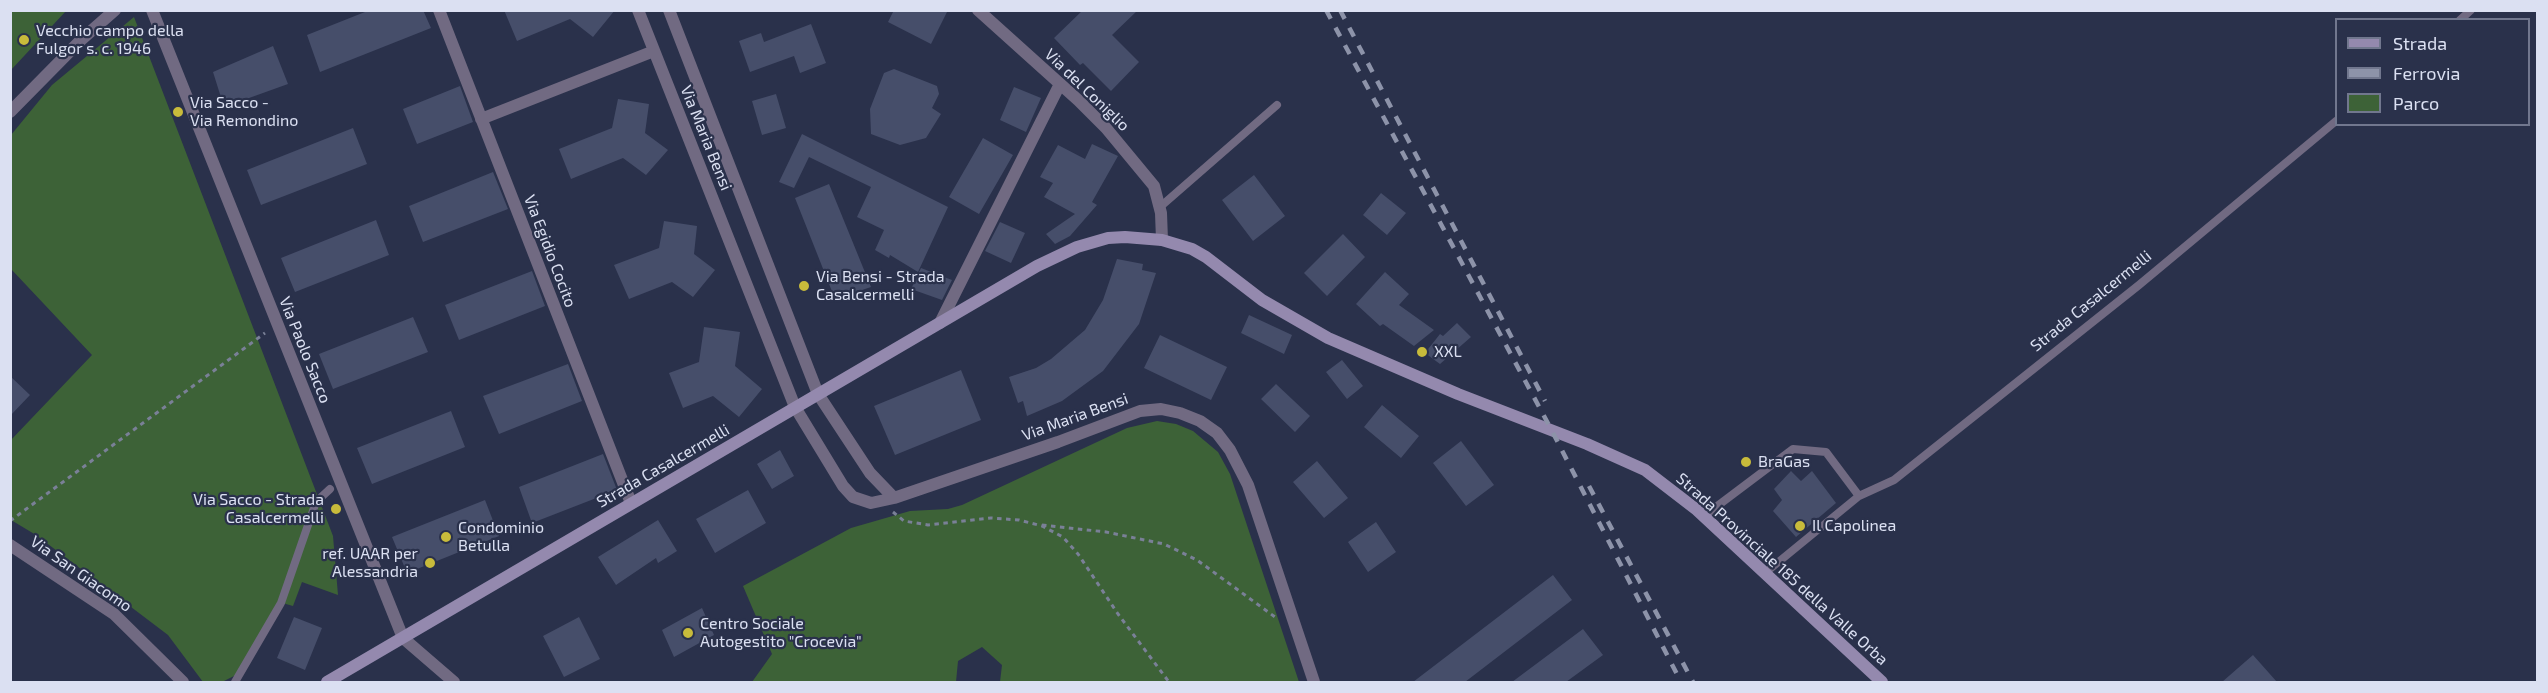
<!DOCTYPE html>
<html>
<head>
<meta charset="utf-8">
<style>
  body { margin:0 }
  #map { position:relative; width:2548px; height:693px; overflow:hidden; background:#2a314b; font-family:"Exo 2",sans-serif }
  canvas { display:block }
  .frame { position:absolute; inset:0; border:12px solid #dbe0f2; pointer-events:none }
  .legend { position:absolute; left:2335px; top:18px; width:195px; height:108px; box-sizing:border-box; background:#2a314b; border:2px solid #71778e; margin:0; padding:8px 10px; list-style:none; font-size:18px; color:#dbe0f2 }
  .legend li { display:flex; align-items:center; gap:12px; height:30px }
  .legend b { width:30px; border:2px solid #71778e }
</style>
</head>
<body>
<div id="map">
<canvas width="2548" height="693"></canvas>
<div class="frame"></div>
<ul class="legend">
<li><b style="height:8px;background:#9489ae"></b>Strada</li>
<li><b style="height:8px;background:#8d93a9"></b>Ferrovia</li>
<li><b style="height:16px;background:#3d6237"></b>Parco</li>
</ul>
</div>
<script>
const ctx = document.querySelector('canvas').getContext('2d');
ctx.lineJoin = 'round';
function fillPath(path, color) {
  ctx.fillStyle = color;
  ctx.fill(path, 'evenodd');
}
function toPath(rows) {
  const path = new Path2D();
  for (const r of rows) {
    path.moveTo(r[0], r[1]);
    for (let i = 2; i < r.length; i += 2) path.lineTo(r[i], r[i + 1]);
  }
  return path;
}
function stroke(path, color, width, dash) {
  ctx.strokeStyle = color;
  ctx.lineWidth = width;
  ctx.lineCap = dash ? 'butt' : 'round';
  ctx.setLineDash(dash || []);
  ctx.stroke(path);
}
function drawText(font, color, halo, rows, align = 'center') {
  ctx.font = font + ' "Exo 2",sans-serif';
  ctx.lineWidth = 4.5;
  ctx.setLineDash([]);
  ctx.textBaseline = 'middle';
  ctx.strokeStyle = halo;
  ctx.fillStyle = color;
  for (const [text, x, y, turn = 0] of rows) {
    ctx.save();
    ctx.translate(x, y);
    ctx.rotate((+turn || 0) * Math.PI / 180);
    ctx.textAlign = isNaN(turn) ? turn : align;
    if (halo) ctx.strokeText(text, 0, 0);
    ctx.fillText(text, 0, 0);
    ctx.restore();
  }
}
const green = toPath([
  [11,10,66,11,11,70,10,11],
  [134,17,333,536,338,595,302,582,293,606,279,602,236,675,222,682,203,682,168,635,36,535,11,520,10,441,92,355,11,269,11,135,52,85],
  [1157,421,1176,424,1193,431,1218,452,1230,474,1299,682,1000,682,1002,665,982,647,958,661,956,682,752,682,772,654,743,586,851,528,910,511,948,509,962,505,1127,428]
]);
const building = toPath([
  [370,10,423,10,431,28,320,72,307,35],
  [504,10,615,10,593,37,570,19,517,41],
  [894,10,948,10,931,44,888,22],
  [1083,10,1138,10,1112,35,1139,62,1111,91,1083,63,1080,65,1054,38],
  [811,24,826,63,800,73,794,56,750,72,739,41,761,33,764,42],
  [273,46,288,84,224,107,213,72],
  [894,69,937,86,939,94,932,108,941,114,926,138,900,145,871,134,870,109,884,73],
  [460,86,473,122,417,144,403,109],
  [1014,87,1041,98,1026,132,1000,120],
  [776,94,786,128,762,135,752,101],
  [618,99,649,104,645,133,668,150,646,175,623,158,571,179,559,149,612,128],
  [353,128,367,164,261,205,247,170],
  [802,134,948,207,918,272,890,255,889,258,875,250,884,230,857,217,871,187,809,157,794,188,779,182],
  [983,138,1013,155,979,214,949,197],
  [1092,144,1118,156,1092,202,1097,205,1070,236,1055,244,1046,234,1075,214,1044,197,1053,183,1040,177,1058,145,1085,159],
  [493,172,508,209,423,242,409,206],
  [1254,175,1285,216,1253,241,1222,200],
  [829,184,871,287,835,299,795,198],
  [1381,193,1406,213,1387,235,1363,215],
  [376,220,389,255,295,292,281,258],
  [664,221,697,226,694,254,715,270,693,297,672,282,629,299,614,265,659,248],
  [1000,222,1025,233,1011,263,985,251],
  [1343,234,1365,257,1327,296,1304,273],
  [1117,259,1143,264,1142,270,1156,273,1139,324,1103,371,1062,401,1027,416,1023,401,1018,403,1009,377,1036,368,1051,359,1085,330,1103,300],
  [921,268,952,280,942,300,911,289],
  [532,271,545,306,459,340,445,305],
  [1385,272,1409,294,1399,305,1434,330,1414,346,1383,324,1380,326,1356,304],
  [1249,315,1292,335,1284,354,1241,333],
  [413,317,428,352,333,389,319,354],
  [1457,323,1471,337,1440,364,1425,353,1440,334,1443,336],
  [704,327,740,332,735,366,762,389,739,417,713,396,683,408,669,373,699,362],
  [1160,335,1227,367,1211,400,1144,368],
  [1342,360,1363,386,1347,399,1326,372],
  [568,364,582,401,499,434,483,396],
  [961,370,981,420,895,455,874,406],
  [10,376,30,395,10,416],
  [1276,384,1310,416,1295,432,1261,399],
  [1382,405,1419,436,1401,458,1364,427],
  [451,411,465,447,372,484,357,448],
  [1461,441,1494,485,1466,506,1433,463],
  [780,450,794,476,772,489,757,464],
  [603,454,617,490,532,523,519,487],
  [1317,461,1348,498,1324,518,1293,482],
  [1791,471,1801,481,1812,471,1836,503,1796,537,1773,511,1782,500,1774,489],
  [748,490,766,523,715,553,696,519],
  [485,500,499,536,407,573,392,537],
  [658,520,677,551,658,563,656,558,616,585,598,557],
  [1376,522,1396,552,1368,572,1348,542],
  [1553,575,1572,600,1465,682,1413,682],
  [702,608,714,635,674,657,662,630],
  [294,617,322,628,305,670,277,658],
  [579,617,600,659,564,677,543,636],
  [1583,629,1603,655,1566,682,1512,682],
  [2253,655,2277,682,2222,682]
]);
const path = toPath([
  [893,512,904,521,928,525,991,518,1019,520,1042,526,1063,537,1078,554,1118,614,1169,682],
  [10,521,265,333],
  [1042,525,1106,532,1164,544,1197,560,1275,617]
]);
const lane = toPath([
  [2460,20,2471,10],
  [1160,207,1277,105],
  [1859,496,1894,480,2139,285,2336,121],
  [1704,516,1793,449,1826,452,1859,496,1765,573],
  [235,682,281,603,316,502,330,489]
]);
const street = toPath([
  [152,10,403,638,454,682],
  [439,10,631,503],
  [638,10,795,407,843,486,853,497,871,503,894,498,1058,442,1140,411,1161,409,1180,413,1200,421,1217,433,1230,450,1248,485,1314,682],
  [669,10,818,394,870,473,894,498],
  [978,10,1078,100,1106,128,1154,186,1161,213,1162,240],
  [10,112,81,40,115,10],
  [481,119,654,51],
  [940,323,1060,84],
  [10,545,114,614,183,682]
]);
const secondary = toPath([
  [327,682,1037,266,1077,247,1108,238,1125,237,1162,240,1192,249,1206,257,1262,300,1328,338,1458,394,1587,444,1645,470,1697,510,1882,682]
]);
const rail = toPath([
  [1326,10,1551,429,1681,682],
  [1340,10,1545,401],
  [1589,486,1693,682]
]);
const markers = [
  [24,40,6,"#c8bb3b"],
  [178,112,6,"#c8bb3b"],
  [804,286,6,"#c8bb3b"],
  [1422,352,6,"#c8bb3b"],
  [1746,462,6,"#c8bb3b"],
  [336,509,6,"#c8bb3b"],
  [1800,526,6,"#c8bb3b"],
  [446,537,6,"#c8bb3b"],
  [430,563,6,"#c8bb3b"],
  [688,633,6,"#c8bb3b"]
];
const poiNames = [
  ["Vecchio campo della",36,31],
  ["Fulgor s. c. 1946",36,49],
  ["Via Sacco -",190,103],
  ["Via Remondino",190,121],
  ["Via Bensi - Strada",816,277],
  ["Casalcermelli",816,295],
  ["XXL",1434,352],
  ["BraGas",1758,462],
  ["Via Sacco - Strada",324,500,"right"],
  ["Casalcermelli",324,518,"right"],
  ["Il Capolinea",1812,526],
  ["Condominio",458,528],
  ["Betulla",458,546],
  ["ref. UAAR per",418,554,"right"],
  ["Alessandria",418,572,"right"],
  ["Centro Sociale",700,624],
  ["Autogestito \"Crocevia\"",700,642]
];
const streetNames = [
  ["Via del Coniglio",1087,90,44],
  ["Via Maria Bensi",706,138,68],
  ["Via Egidio Cocito",550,251,69],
  ["Strada Casalcermelli",2091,301,-39],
  ["Via Paolo Sacco",305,350,68],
  ["Via Maria Bensi",1075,417,-20],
  ["Strada Casalcermelli",663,466,-30],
  ["Strada Provinciale 185 della Valle Orba",1782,569,42],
  ["Via San Giacomo",81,574,35]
];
fillPath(green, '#3d6237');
fillPath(building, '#464e6a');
stroke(path, '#7a8097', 3, [4.5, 4.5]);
stroke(lane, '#716a82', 8);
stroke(street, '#716a82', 12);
stroke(secondary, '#9489ae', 12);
stroke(rail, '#8d93a9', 4.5, [10, 10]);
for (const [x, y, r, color] of markers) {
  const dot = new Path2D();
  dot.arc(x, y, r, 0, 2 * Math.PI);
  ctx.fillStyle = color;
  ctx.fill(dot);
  stroke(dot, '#2a314b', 2);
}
drawText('16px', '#dbe0f2', '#2a314b', poiNames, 'left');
drawText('16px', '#dbe0f2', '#2a314b', streetNames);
</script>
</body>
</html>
